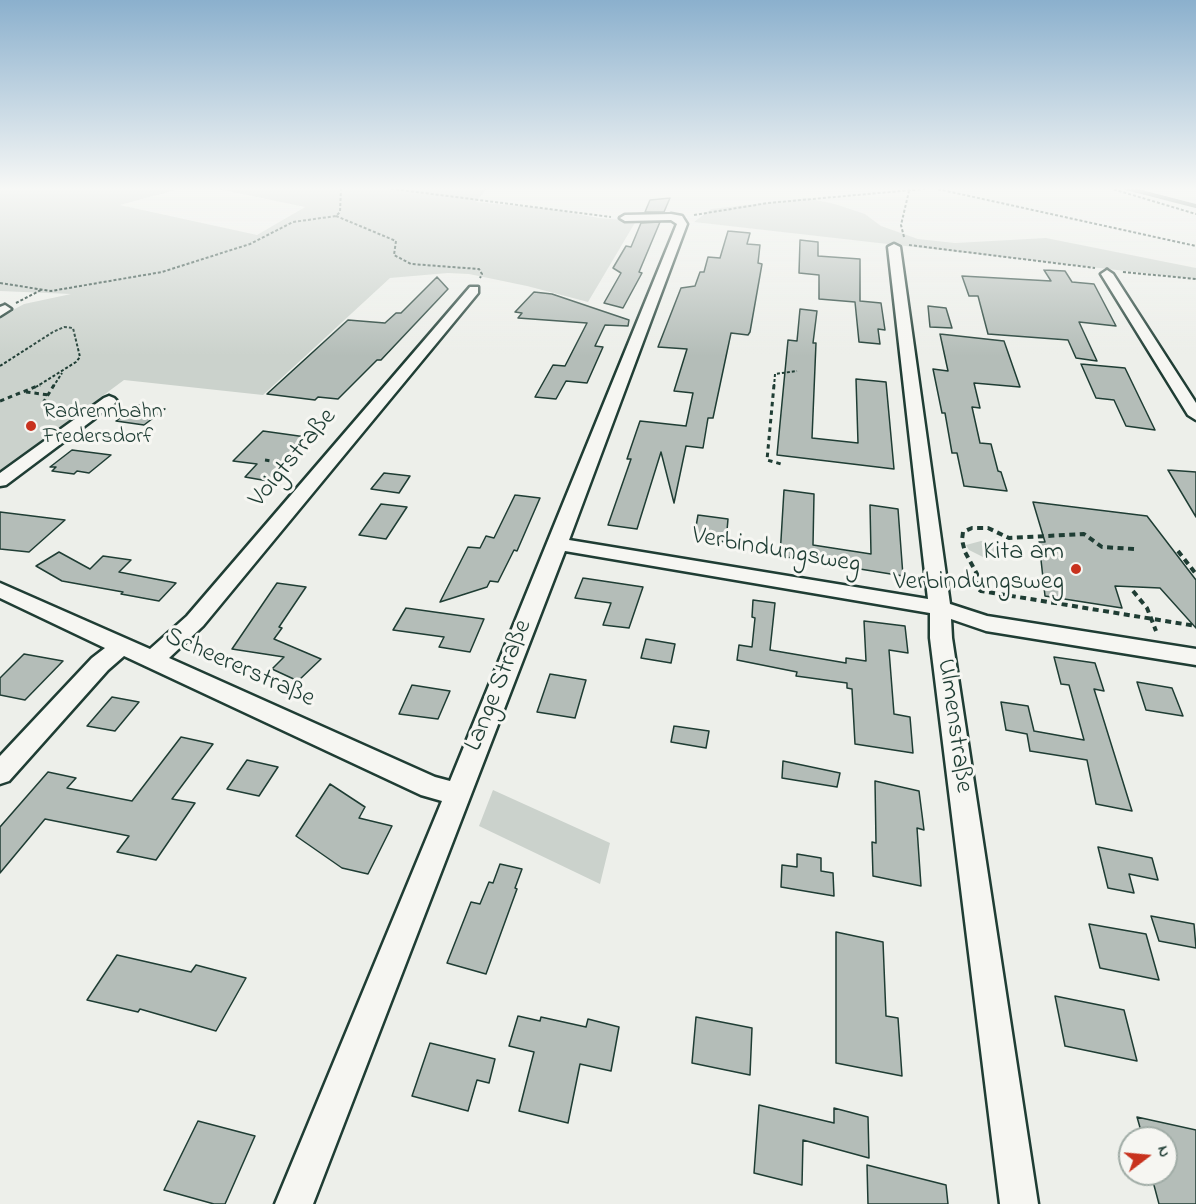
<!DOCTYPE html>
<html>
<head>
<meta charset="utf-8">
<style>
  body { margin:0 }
  #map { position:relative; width:1196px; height:1204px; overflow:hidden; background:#edefea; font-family:"Indie Flower",sans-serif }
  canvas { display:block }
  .north { position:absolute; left:1118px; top:1126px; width:60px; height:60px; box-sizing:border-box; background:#f6f6f2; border:2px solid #a0aca6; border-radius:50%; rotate:74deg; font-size:16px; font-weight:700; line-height:24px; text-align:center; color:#1f3d34 }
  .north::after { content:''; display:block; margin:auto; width:21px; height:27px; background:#c8321e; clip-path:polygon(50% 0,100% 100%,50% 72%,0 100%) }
</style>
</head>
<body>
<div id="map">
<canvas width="1196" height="1204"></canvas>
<div class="north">N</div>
</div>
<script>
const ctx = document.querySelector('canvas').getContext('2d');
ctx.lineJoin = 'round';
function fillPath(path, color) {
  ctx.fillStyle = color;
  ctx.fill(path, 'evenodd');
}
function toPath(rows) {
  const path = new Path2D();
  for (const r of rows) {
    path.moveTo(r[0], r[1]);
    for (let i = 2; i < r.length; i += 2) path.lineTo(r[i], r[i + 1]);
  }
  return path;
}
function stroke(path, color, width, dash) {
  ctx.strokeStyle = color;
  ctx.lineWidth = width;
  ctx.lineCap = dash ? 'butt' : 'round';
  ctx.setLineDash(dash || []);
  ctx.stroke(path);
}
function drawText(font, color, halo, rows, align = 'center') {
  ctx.font = font + ' "Indie Flower",sans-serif';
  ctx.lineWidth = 6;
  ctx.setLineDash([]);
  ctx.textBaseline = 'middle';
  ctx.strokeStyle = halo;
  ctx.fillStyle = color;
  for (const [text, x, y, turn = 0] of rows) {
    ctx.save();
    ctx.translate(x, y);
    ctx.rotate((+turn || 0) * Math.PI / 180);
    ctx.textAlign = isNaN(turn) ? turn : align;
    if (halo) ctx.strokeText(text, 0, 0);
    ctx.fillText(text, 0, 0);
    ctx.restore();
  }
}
const green = toPath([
  [0,188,183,188,120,205,257,235,305,207,213,188,487,188,476,202,549,209,599,218,636,221,588,302,527,286,469,274,448,273,390,278,263,395,124,380,0,472,0,317,24,304,71,294,0,291],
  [806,198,835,204,865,214,881,226,918,239,955,243,1046,238,1196,268,1196,279,694,222,711,209],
  [981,541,1001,545,1000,551,993,557,983,557,969,550,966,545],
  [493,790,610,843,600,884,479,826]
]);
const stream = toPath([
  [1126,188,1196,206]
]);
const building = toPath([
  [670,198,664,212,645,212,650,200,670,198],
  [660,222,639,272,642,273,623,308,604,303,621,273,613,268,626,246,631,247,641,223,660,222],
  [728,231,750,233,747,244,760,245,758,263,762,264,750,332,748,335,731,333,713,418,708,418,703,448,686,446,674,503,661,452,637,529,608,525,631,459,627,459,640,421,686,426,693,393,674,391,687,349,658,347,681,288,695,286,700,272,704,272,708,257,720,258,728,231],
  [800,240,818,242,818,256,860,259,860,301,881,303,885,330,878,329,880,344,859,342,855,302,819,299,819,275,799,273,800,240],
  [1044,270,1065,271,1072,282,1094,284,1116,326,1079,322,1097,361,1076,358,1068,340,988,334,978,296,969,296,962,276,1051,281,1044,270],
  [437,277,448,289,381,360,377,360,338,399,318,397,315,400,267,394,348,320,385,323,396,313,401,313,437,277],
  [534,292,552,294,629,320,628,326,605,325,595,346,603,347,587,383,566,381,556,399,535,397,553,365,565,366,587,323,518,318,522,313,515,312,534,292],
  [928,306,946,308,952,328,930,327,928,306],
  [800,309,817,311,813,343,816,343,812,438,858,443,856,379,886,382,894,469,777,455,788,340,797,341,800,309],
  [940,334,1004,341,1020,387,974,383,980,408,972,407,980,443,991,444,998,471,1001,472,1007,491,964,486,957,453,952,453,945,413,942,413,933,369,948,371,940,334],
  [1081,364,1125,368,1155,430,1126,426,1114,400,1096,398,1081,364],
  [137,405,165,409,144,425,116,421,137,405],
  [263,431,306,437,268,481,245,477,257,464,233,461,263,431],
  [72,450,111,455,89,473,77,471,74,474,52,471,56,467,50,467,72,450],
  [1168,470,1196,472,1196,517,1168,470],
  [384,473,410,476,399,493,371,489,384,473],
  [784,490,814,494,813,545,871,554,870,505,898,509,903,576,780,556,784,490],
  [515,495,540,498,517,551,514,550,498,582,490,581,487,587,440,602,468,547,480,548,486,536,494,538,515,495],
  [1033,502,1147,516,1196,580,1196,628,1160,588,1115,586,1122,608,1045,596,1039,542,1045,542,1033,502],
  [381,504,407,507,386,539,359,535,381,504],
  [0,512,65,520,29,552,0,549,0,512],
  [698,515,728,519,726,542,694,538,698,515],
  [59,552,90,569,103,556,131,560,119,572,176,583,159,601,121,594,123,592,62,581,36,566,59,552],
  [583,578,643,587,629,628,603,625,611,603,575,598,583,578],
  [277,583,306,587,279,627,282,628,274,639,321,659,298,681,272,669,284,657,232,649,277,583],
  [753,600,775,603,770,650,846,663,846,658,866,661,864,621,905,626,908,653,889,650,894,714,910,717,913,753,855,744,852,689,847,688,847,683,796,676,797,672,737,660,739,645,752,647,755,618,752,617,753,600],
  [406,608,484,619,470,652,439,647,444,637,393,630,406,608],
  [646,639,675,644,671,663,641,658,646,639],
  [24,654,63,661,25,700,0,695,0,678,24,654],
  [1054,657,1095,663,1104,691,1094,689,1132,811,1096,804,1087,760,1030,751,1027,734,1006,730,1001,702,1028,706,1034,731,1084,740,1069,685,1061,684,1054,657],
  [550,674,586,680,575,718,537,712,550,674],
  [1137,682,1172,688,1183,716,1146,710,1137,682],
  [412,685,450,691,438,719,399,714,412,685],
  [112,697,139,702,115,731,87,726,112,697],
  [674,726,709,731,706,748,671,742,674,726],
  [181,737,213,744,172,799,195,803,156,860,117,852,129,836,45,819,0,873,0,827,48,772,76,778,67,788,132,801,181,737],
  [247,760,278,767,259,796,227,789,247,760],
  [783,761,840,773,837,787,782,778,783,761],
  [875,781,919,791,924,830,917,828,921,886,873,876,872,842,876,843,875,781],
  [330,784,365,807,359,818,392,826,368,874,342,868,296,836,330,784],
  [1098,847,1152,858,1158,880,1129,874,1134,893,1108,888,1098,847],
  [797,854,821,858,821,871,833,873,834,896,781,887,782,865,797,867,797,854],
  [500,864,522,869,515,888,517,889,486,974,447,963,471,902,480,904,489,882,493,883,500,864],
  [1151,916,1194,924,1196,948,1159,941,1151,916],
  [1089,924,1146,934,1159,980,1100,968,1089,924],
  [836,932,883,942,886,1016,898,1018,902,1076,836,1063,836,932],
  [117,955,191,972,196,965,246,978,216,1031,140,1009,138,1012,87,1000,117,955],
  [1055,996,1124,1010,1137,1061,1065,1046,1055,996],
  [518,1016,540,1021,541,1017,586,1027,588,1019,619,1027,611,1071,580,1064,568,1123,519,1111,534,1052,509,1046,518,1016],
  [696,1017,752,1028,750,1075,692,1063,696,1017],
  [430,1043,495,1059,489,1083,477,1080,468,1111,412,1096,430,1043],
  [759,1105,834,1123,834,1108,868,1117,869,1158,803,1140,802,1185,754,1173,759,1105],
  [1137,1117,1196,1130,1196,1204,1159,1204,1151,1174,1166,1174,1166,1138,1143,1138,1137,1117],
  [198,1121,255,1136,225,1204,214,1204,164,1190,198,1121],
  [867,1165,946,1185,948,1204,868,1204,867,1165]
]);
const pathFar2 = toPath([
  [386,188,611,217],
  [933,188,1196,246],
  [1109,188,1196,214],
  [694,215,768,203,934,188],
  [336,216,396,241,394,255,411,264,479,269,482,274,480,278],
  [904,237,901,225,909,191],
  [909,245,1095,268],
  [1123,272,1196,279],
  [0,283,51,291,162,272,250,244,293,222,336,216,340,212,341,188],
  [16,303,41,290],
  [0,366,53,332,64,327,73,328,80,357,76,362,36,387],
  [53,387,62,373],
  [774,387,775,374,797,371]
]);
const pathFar1 = toPath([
  [774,385,767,460,781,464],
  [26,392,49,395],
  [0,401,40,385],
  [43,403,54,385],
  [265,460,298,465]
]);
const path = toPath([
  [1134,549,1102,547,1084,534,1009,538,988,528,972,528,963,532,962,540,965,552,977,574,976,588,981,591,1196,626],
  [1178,551,1196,574],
  [1133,591,1147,608,1156,631]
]);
const minor = toPath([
  [671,214,682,216,687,224,569,540,928,599,888,247,894,244,900,247,950,604,987,616,1196,649,1196,665,986,631,951,619,952,638,1038,1204,1000,1204,930,638,930,613,565,551,313,1204,275,1204,442,801,421,795,124,656,108,670,9,781,0,784,0,756,92,658,105,648,0,598,0,583,150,649,187,616,470,287,478,287,478,293,203,626,169,658,435,777,450,781,677,224,671,220,625,221,620,218,625,215,671,214],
  [1107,270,1113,274,1196,403,1196,420,1188,415,1101,274,1107,270],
  [5,305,11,309,0,316,0,307,5,305],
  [109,396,114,398,117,401,114,404,6,485,0,486,0,473,104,398,109,396]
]);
const markers = [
  [31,426,6,"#c8321e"],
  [1076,569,6,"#c8321e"]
];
const farPoinames = [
  ["Radrennbahn",43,413],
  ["Fredersdorf",43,438]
];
const streetNames = [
  ["Voigtstraße",294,459,-50],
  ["Verbindungsweg",776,552,10],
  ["Scheererstraße",239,669,24],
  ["Lange Straße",500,686,-68],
  ["Ulmenstraße",953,726,82]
];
const poiNames = [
  ["Kita am",1064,554],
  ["Verbindungsweg",1064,584]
];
fillPath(green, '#cbd2cc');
stroke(stream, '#6c7e77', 4);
fillPath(building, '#b4bdb8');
stroke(building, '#1f3d34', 1.5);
stroke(minor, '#1f3d34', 5);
stroke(pathFar2, '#1f3d34', 2, [3, 2]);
stroke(pathFar1, '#1f3d34', 3, [4.5, 4]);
stroke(path, '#1f3d34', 4, [6, 4.5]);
fillPath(minor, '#f6f6f2');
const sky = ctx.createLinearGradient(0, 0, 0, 356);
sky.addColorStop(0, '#8bb0cd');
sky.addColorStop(0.53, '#f7f8f6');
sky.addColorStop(1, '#f7f8f600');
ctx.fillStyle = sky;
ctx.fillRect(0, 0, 1196, 356);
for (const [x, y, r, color] of markers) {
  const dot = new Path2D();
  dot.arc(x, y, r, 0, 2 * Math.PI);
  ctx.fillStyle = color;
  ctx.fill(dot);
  stroke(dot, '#f6f6f2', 2);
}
drawText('22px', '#1f3d34', '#f6f6f2', farPoinames, 'left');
drawText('26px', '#1f3d34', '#f6f6f2', streetNames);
drawText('26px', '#1f3d34', '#f6f6f2', poiNames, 'right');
</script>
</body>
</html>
